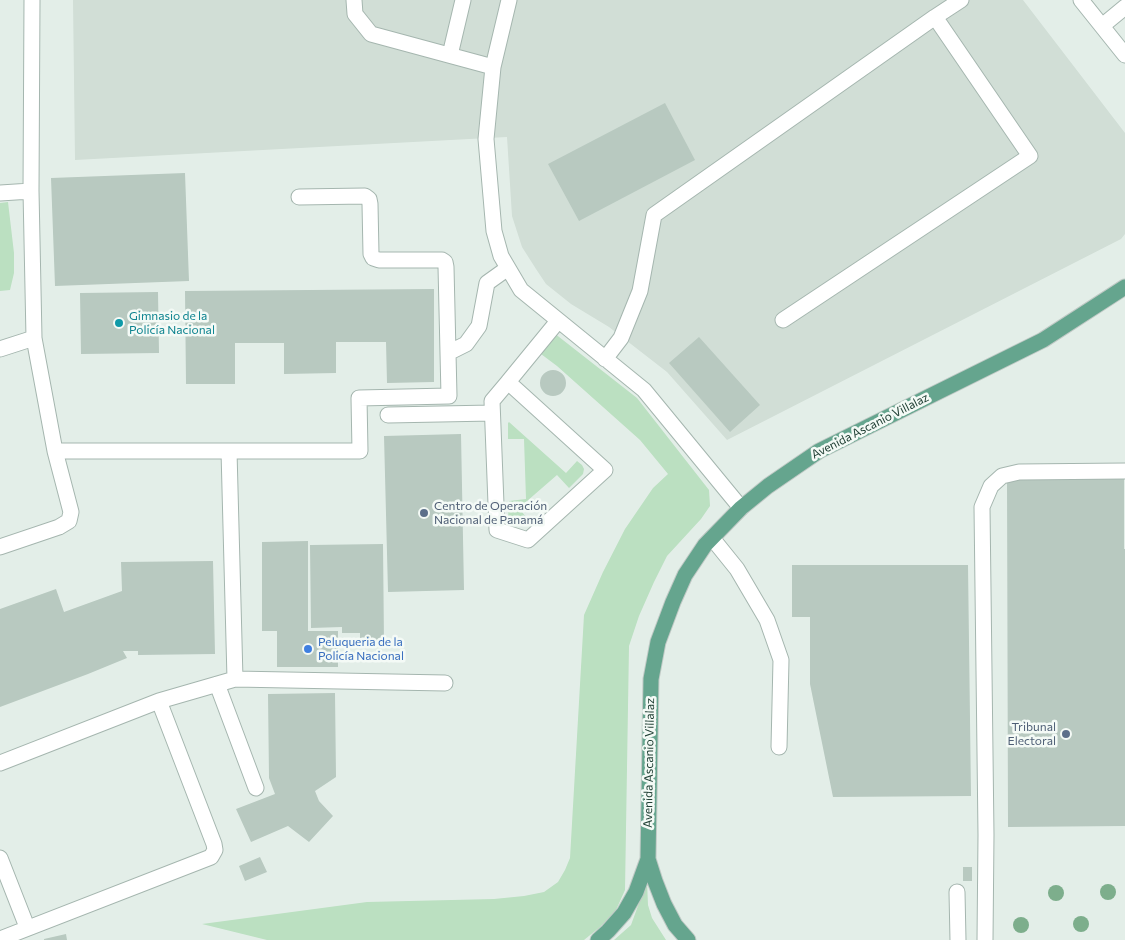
<!DOCTYPE html>
<html>
<head>
<meta charset="utf-8">
<style>
  body { margin:0 }
  canvas { display:block; background:#e3eee8 }
</style>
</head>
<body>
<canvas width="1125" height="940"></canvas>
<script>
const ctx = document.querySelector('canvas').getContext('2d');
ctx.lineJoin = 'round';
function fillPath(path, color) {
  ctx.fillStyle = color;
  ctx.fill(path, 'evenodd');
}
function toPath(rows) {
  const path = new Path2D();
  for (const r of rows) {
    if (r.length === 3) {
      path.moveTo(r[0] + r[2], r[1]);
      path.arc(r[0], r[1], r[2], 0, 2 * Math.PI);
      continue;
    }
    path.moveTo(r[0], r[1]);
    for (let i = 2; i < r.length; i += 2) path.lineTo(r[i], r[i + 1]);
  }
  return path;
}
function stroke(path, color, width, dash) {
  ctx.strokeStyle = color;
  ctx.lineWidth = width;
  ctx.lineCap = dash ? 'butt' : 'round';
  ctx.setLineDash(dash || []);
  ctx.stroke(path);
}
function drawText(font, color, halo, rows, align = 'center') {
  ctx.font = font + ' Commissioner,sans-serif';
  ctx.lineWidth = 5;
  ctx.setLineDash([]);
  ctx.textBaseline = 'middle';
  ctx.strokeStyle = halo;
  ctx.fillStyle = color;
  for (const [text, x, y, turn = 0] of rows) {
    ctx.save();
    ctx.translate(x, y);
    ctx.rotate((+turn || 0) * Math.PI / 180);
    ctx.textAlign = isNaN(turn) ? turn : align;
    if (halo) ctx.strokeText(text, 0, 0);
    ctx.fillText(text, 0, 0);
    ctx.restore();
  }
}
const built = toPath([
  [73,0,1023,0,1125,133,1125,234,1121,239,727,440,667,372,609,327,571,304,546,284,536,269,522,247,512,216,507,137,75,160]
]);
const green = toPath([
  [8,202,14,253,14,273,10,290,0,291,0,203],
  [554,333,637,398,709,490,710,506,701,519,667,556,654,582,639,616,629,646,625,890,616,910,600,927,584,940,267,940,202,924,367,902,494,899,524,896,544,892,558,882,565,870,570,858,584,615,603,572,625,529,653,488,668,474,640,440,557,366,541,354],
  [509,422,566,473,577,461,582,465,584,469,583,474,569,488,557,475,519,508,529,521,526,524,518,526,508,520,509,501,526,499,524,439,508,439,508,423],
  [647,881,648,905,652,918,666,940,614,940,631,925]
]);
const building = toPath([
  [665,103,695,160,579,221,548,164],
  [185,173,189,281,55,286,51,178],
  [434,289,434,382,387,383,386,342,336,342,336,373,284,374,284,343,235,343,235,384,186,384,185,291],
  [158,292,159,353,81,354,80,293],
  [699,337,760,405,730,432,669,363],
  [553,383,13],
  [461,434,464,590,388,592,384,436],
  [1007,478,1124,478,1124,549,1125,549,1125,826,1008,827],
  [308,541,308,631,338,631,338,667,277,667,277,631,262,631,262,542],
  [383,544,384,643,360,643,360,633,342,633,342,627,311,628,310,545],
  [213,561,215,654,138,655,138,651,123,651,127,658,88,674,0,707,0,609,56,589,64,612,122,591,121,562],
  [792,565,968,565,971,796,833,797,810,684,810,617,792,617],
  [335,693,336,777,315,791,319,801,333,816,309,842,288,826,251,842,236,809,275,794,269,778,268,694],
  [260,857,267,872,245,881,239,866],
  [963,867,972,867,972,881,963,881],
  [66,934,67,940,44,940,44,939]
]);
const minor = toPath([
  [354,0,355,14,371,34,493,67],
  [509,0,493,67,486,139,494,231,501,256,521,290,644,390,741,508],
  [1081,0,1125,55],
  [1102,26,1125,7],
  [450,55,463,0],
  [0,193,31,191],
  [783,320,1030,156,935,17],
  [0,349,34,338],
  [448,353,466,344,479,326,487,283,508,268],
  [605,359,621,338,640,291,654,215,935,17,961,0],
  [508,382,605,470,528,540,497,530,492,401,508,382],
  [508,382,558,321],
  [388,415,492,413],
  [55,451,360,451,359,398,449,396,446,267,445,262,442,260,379,260,373,258,371,254,370,204,369,199,365,196,299,197],
  [712,538,737,569,767,620,781,660,779,747],
  [0,547,59,527,69,521,71,512,55,451,34,338,31,191,32,0],
  [235,679,445,683],
  [217,684,256,788],
  [0,763,159,701,235,679,229,451],
  [0,858,27,927],
  [957,892,958,940],
  [0,939,211,857,215,850,214,844,159,701],
  [985,940,986,835,982,507,991,486,1002,476,1019,472,1125,471]
]);
const major = toPath([
  [648,859,655,881,664,904,675,925,688,940],
  [598,940,608,931,624,913,636,892,648,859,651,679,658,642,673,602,685,575,705,545,741,508,768,486,819,451,1043,340,1125,287]
]);
const trees = [
  [1108,892],
  [1056,893],
  [1081,924],
  [1021,925]
];
const markers = [
  [119,323,5,"#0f9aa8"],
  [424,513,5,"#5c6f8a"],
  [308,649,5,"#3f7fe0"],
  [1066,734,5,"#5c6f8a"]
];
const cultureNames = [
  ["Gimnasio de la",129,316],
  ["Policía Nacional",129,330]
];
const streetNames = [
  ["Avenida Ascanio Villalaz",870,426,-27],
  ["Avenida Ascanio Villalaz",649,763,-89]
];
const serviceNames = [
  ["Centro de Operación",434,506],
  ["Nacional de Panamá",434,520],
  ["Tribunal",1056,727,"right"],
  ["Electoral",1056,741,"right"]
];
const shopNames = [
  ["Peluqueria de la",318,642],
  ["Policía Nacional",318,656]
];
fillPath(built, '#d1ded6');
fillPath(green, '#bbe0c1');
fillPath(building, '#b8c9c0');
stroke(minor, '#a5b6af', 17);
stroke(major, '#c1cac6', 17);
stroke(minor, '#fff', 15);
stroke(major, '#65a58e', 15);
ctx.fillStyle = '#7dae8c';
for (const [x, y] of trees) {
  ctx.beginPath();
  ctx.arc(x, y, 8, 0, 2 * Math.PI);
  ctx.fill();
}
for (const [x, y, r, color] of markers) {
  const dot = new Path2D();
  dot.arc(x, y, r, 0, 2 * Math.PI);
  ctx.fillStyle = color;
  ctx.fill(dot);
  stroke(dot, '#f4faf6', 2);
}
drawText('12px', '#0d838f', '#f4faf6', cultureNames, 'left');
drawText('12px', '#214035', '#f4faf6', streetNames);
drawText('12px', '#4e5e75', '#f4faf6', serviceNames, 'left');
drawText('12px', '#366cbe', '#f4faf6', shopNames, 'left');
</script>
</body>
</html>
